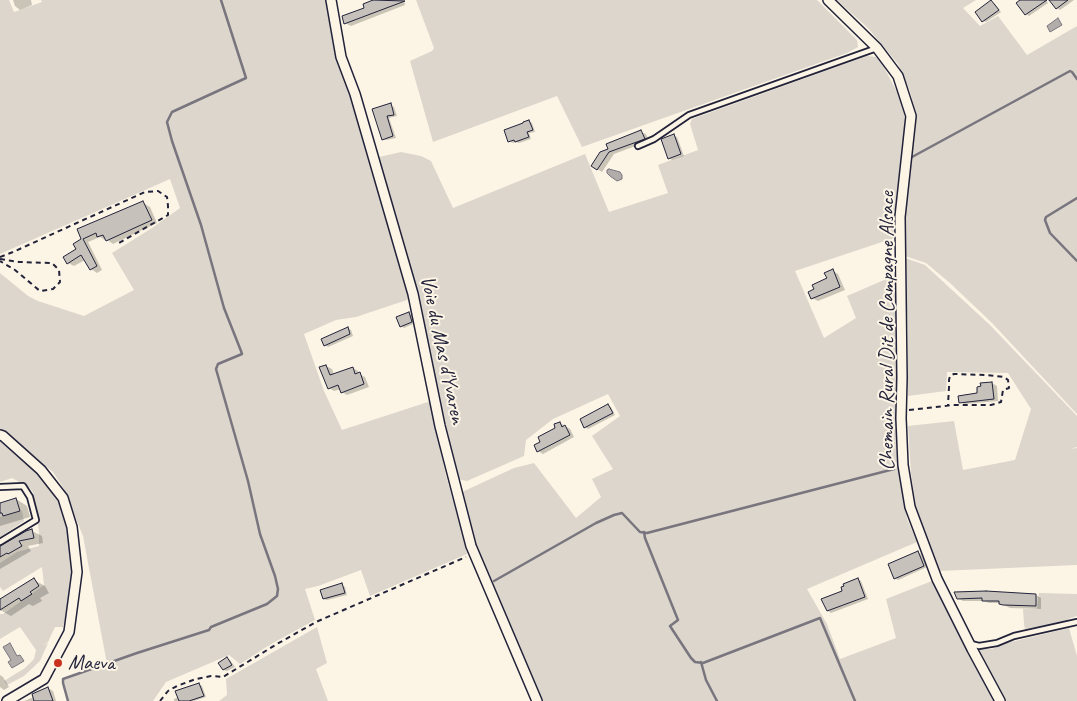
<!DOCTYPE html>
<html>
<head>
<meta charset="utf-8">
<style>
  body { margin:0 }
  canvas { display:block; background:#fcf5e5 }
</style>
</head>
<body>
<canvas width="1077" height="701"></canvas>
<script>
const ctx = document.querySelector('canvas').getContext('2d');
ctx.lineJoin = 'round';
function fillPath(path, color) {
  ctx.fillStyle = color;
  ctx.fill(path, 'evenodd');
}
function toPath(rows) {
  const path = new Path2D();
  for (const r of rows) {
    path.moveTo(r[0], r[1]);
    for (let i = 2; i < r.length; i += 2) path.lineTo(r[i], r[i + 1]);
  }
  return path;
}
function stroke(path, color, width, dash) {
  ctx.strokeStyle = color;
  ctx.lineWidth = width;
  ctx.lineCap = dash ? 'butt' : 'round';
  ctx.setLineDash(dash || []);
  ctx.stroke(path);
}
function drawText(font, color, halo, rows, align = 'center') {
  ctx.font = font + ' Caveat,sans-serif';
  ctx.lineWidth = 4;
  ctx.setLineDash([]);
  ctx.textBaseline = 'middle';
  ctx.strokeStyle = halo;
  ctx.fillStyle = color;
  for (const [text, x, y, turn = 0] of rows) {
    ctx.save();
    ctx.translate(x, y);
    ctx.rotate((+turn || 0) * Math.PI / 180);
    ctx.textAlign = isNaN(turn) ? turn : align;
    if (halo) ctx.strokeText(text, 0, 0);
    ctx.fillText(text, 0, 0);
    ctx.restore();
  }
}
const green = toPath([
  [0,0,9,0,14,12,42,2,41,0,326,0,336,56,352,103,369,164,388,223,410,299,356,317,336,320,304,334,324,391,342,430,431,401,446,476,460,524,467,554,370,596,361,570,318,586,305,589,315,620,271,644,240,664,229,655,166,682,153,701,68,701,62,681,107,664,83,536,64,489,53,472,18,444,0,431,0,273,28,296,38,301,84,316,134,290,112,253,152,228,180,208,170,179,0,254],
  [416,0,817,0,857,40,858,47,847,53,582,147,557,96,433,142,410,61,432,51,434,48],
  [837,0,976,0,963,8,980,26,998,16,1027,55,1077,26,1077,414,992,323,950,283,926,263,905,256,903,232,912,157,916,113,910,91,898,64,868,28],
  [867,56,876,57,880,60,897,92,904,112,905,123,903,154,897,196,897,237,795,271,824,338,856,318,847,296,898,274,899,334,897,449,899,476,907,519,917,542,807,589,827,624,840,659,896,638,886,599,932,581,960,638,993,701,543,701,476,549,462,492,514,468,534,463,576,518,601,497,592,479,613,469,592,436,620,416,608,394,553,419,526,440,524,456,467,481,457,479,449,450,423,320,404,247,384,179,379,157,401,152,421,156,431,161,453,208,585,154,609,212,668,193,658,165,698,150,690,124,692,119],
  [905,258,925,265,990,325,1077,416,1077,447,1070,449,1077,448,1077,565,939,571,917,515,911,473,908,426,954,421,963,470,1015,460,1031,409,1008,373,947,372,946,391,908,396,908,333],
  [0,439,42,476,51,489,60,506,68,530,72,561,71,597,63,627,55,627,48,642,43,645,48,643,40,661,24,676,7,685,4,681,25,668,34,659,36,650,20,627,0,639,0,614,3,614,44,585,42,567,3,591,0,587,0,563,17,552,39,546,39,532,33,492,29,487,12,478,0,482],
  [22,511,24,521,0,537,0,517],
  [1039,593,1077,594,1077,616,1068,619,1068,621,1025,629,1024,624,1023,609,1037,609],
  [317,627,327,663,316,669,328,701,219,701,227,695,226,679],
  [1069,628,1077,656,1077,701,1003,701,984,665,979,649,992,649,1007,643]
]);
const water = toPath([
  [1058,18,1062,25,1050,32,1047,26,1058,18],
  [609,169,620,172,622,175,622,179,617,181,610,176,607,173,607,170,609,169],
  [10,643,17,656,20,655,24,661,12,668,8,662,11,660,3,647,10,643]
]);
const shadow = toPath([
  [13,0,31,0,32,5,20,10,15,6],
  [376,0,404,0,405,5,351,26,345,23,366,8,364,4],
  [1022,0,1046,0,1048,3,1029,16,1026,14],
  [1058,0,1074,0,1060,10,1057,8],
  [991,2,995,4,1001,12,986,22,983,21],
  [391,105,394,107,397,116,389,118,396,138,386,140,383,139,373,110],
  [529,121,532,123,535,132,529,133,531,139,519,143,516,142,513,143,509,141],
  [641,132,646,134,649,141,614,154,602,172,592,166,610,150],
  [674,136,677,137,684,156,672,160,669,158],
  [143,203,150,207,157,223,113,244,106,239,105,240,100,237,88,242,102,270,97,273,91,269,85,260,74,266,68,263,78,250,83,240,79,230],
  [833,271,838,274,845,290,818,301,812,298,828,279],
  [409,313,412,315,415,323,404,328,401,326],
  [348,328,351,330,353,336,328,347,325,345],
  [326,366,332,369,334,375,353,368,358,371,359,374,365,377,369,387,347,395,342,392,341,389,334,391,329,388],
  [992,383,997,386,998,401,965,404,960,402,979,394],
  [608,405,611,407,615,415,588,429,585,427],
  [560,423,570,429,574,437,543,454,538,451,557,429],
  [16,499,27,506,30,517,0,526,0,504],
  [32,531,42,536,43,543,28,546,31,551,0,569,0,547],
  [918,552,921,554,927,567,898,580,895,578],
  [858,579,861,581,868,599,831,613,828,611,844,591],
  [34,580,45,586,49,593,40,598,42,601,33,606,29,604,11,616,0,610,0,599],
  [342,585,345,587,347,595,327,600,324,599],
  [1036,595,1041,598,1041,609,1010,608,1000,603,989,603,984,601,963,601,958,598],
  [227,658,230,660,235,667,227,671,224,670,220,663],
  [0,675,3,677,9,687,4,690,0,687],
  [199,684,202,686,206,697,194,701,174,701,174,699,179,697],
  [48,688,53,691,56,701,24,701,34,697]
]);
const stream = toPath([
  [912,157,1070,71,1072,72,1077,79],
  [1077,198,1046,217,1045,220,1050,233,1077,261],
  [644,532,645,538,678,620,670,626,691,658,695,662,703,663,820,618,855,701],
  [494,581,596,523,614,515,622,513,640,532,647,533,894,469],
  [701,662,706,680,717,701],
  [68,701,63,683,63,679,137,653,209,630,211,627,267,604,277,596,278,589,275,576,260,534,248,481,216,369,218,364,242,354,241,351,224,308,201,225,172,141,167,122,172,112,246,78,221,0]
]);
const building = toPath([
  [373,0,405,1,344,24,342,16,364,8,363,4,373,0],
  [991,0,999,10,982,22,975,12,991,0],
  [1020,0,1047,0,1025,15,1016,3,1020,0],
  [1049,0,1068,0,1056,9,1049,0],
  [391,103,394,115,387,116,393,136,382,140,372,109,391,103],
  [529,120,533,130,527,132,529,137,515,142,514,140,508,142,504,130,523,123,523,122,529,120],
  [641,130,645,139,609,152,597,170,591,166,600,152,608,149,606,144,641,130],
  [674,134,681,154,668,159,661,139,674,134],
  [143,201,152,220,106,241,103,235,97,237,96,233,83,239,97,266,90,270,81,255,67,264,63,257,76,249,73,244,81,239,77,229,143,201],
  [833,269,840,287,811,299,808,292,814,289,812,285,827,278,824,273,833,269],
  [409,312,412,322,400,327,396,317,409,312],
  [348,327,350,334,324,346,321,339,348,327],
  [326,365,330,375,353,367,355,374,360,372,364,384,341,393,338,385,328,389,319,367,326,365],
  [992,382,994,399,959,403,958,396,977,393,977,387,981,386,980,383,992,382],
  [608,404,613,413,584,428,580,419,608,404],
  [560,422,562,427,565,425,570,435,537,452,534,445,540,442,538,437,555,428,554,424,560,422],
  [16,498,20,511,3,516,2,513,0,513,0,503,16,498],
  [32,529,34,538,19,541,22,546,8,554,7,553,0,557,0,546,26,531,32,529],
  [918,551,924,566,894,579,888,564,918,551],
  [34,578,39,586,30,592,32,594,21,601,19,598,0,610,0,599,34,578],
  [858,578,865,597,827,611,821,599,842,591,841,587,844,586,843,584,858,578],
  [342,583,345,593,323,599,320,590,342,583],
  [986,591,1036,594,1036,606,1003,605,999,604,999,601,982,601,982,598,957,599,954,592,986,591],
  [227,657,232,665,223,670,218,663,227,657],
  [199,683,204,696,189,701,179,701,175,691,199,683],
  [48,687,53,701,34,701,32,694,48,687]
]);
const path = toPath([
  [0,257,13,252,145,192,158,191,167,197,168,206,168,215,117,244],
  [0,259,19,262,52,263,59,270,60,282,53,289,40,291,15,270,0,261],
  [909,410,953,405,991,405,1001,402,1003,390,1009,388,1008,380,1004,377,987,375,954,374,950,376,949,380,949,387,948,405],
  [160,701,168,691,177,686,196,679,211,676,223,677,277,644,316,622,466,557]
]);
const lane = toPath([
  [638,146,654,139,689,115,877,48],
  [0,487,23,486,30,497,36,520,0,542],
  [971,644,979,646,997,643,1014,636,1077,622]
]);
const street = toPath([
  [331,0,341,57,355,94,413,294,440,426,471,546,537,701],
  [828,0,877,48,898,76,911,116,900,217,902,378,901,418,903,465,910,507,937,579,972,649,1000,701],
  [0,435,3,436,41,470,63,498,72,527,77,572,69,632,44,679,7,701]
]);
const markers = [
  [58,663,5,"#c8321e"]
];
const streetNames = [
  ["Chemain Rural Dit de Campagne Alsace",887,331,-90],
  ["Voie du Mas d'Yvaren",442,350,78]
];
const poiNames = [
  ["Maeva",68,663]
];
fillPath(green, '#dcd6cc');
fillPath(water, '#b2adab');
stroke(water, '#78757e', 1);
fillPath(shadow, '#0003');
stroke(stream, '#78757e', 2.5);
fillPath(building, '#c6c1bb');
stroke(building, '#22223b', 1);
stroke(lane, '#22223b', 8);
stroke(street, '#22223b', 12);
stroke(path, '#22223b', 2, [5, 4]);
stroke(lane, '#fcf5e5', 4.5);
stroke(street, '#fcf5e5', 9);
for (const [x, y, r, color] of markers) {
  const dot = new Path2D();
  dot.arc(x, y, r, 0, 2 * Math.PI);
  ctx.fillStyle = color;
  ctx.fill(dot);
  stroke(dot, '#fcf5e5', 2);
}
drawText('21px', '#22223b', '#fcf5e5', streetNames);
drawText('21px', '#22223b', '#fcf5e5', poiNames, 'left');
</script>
</body>
</html>
